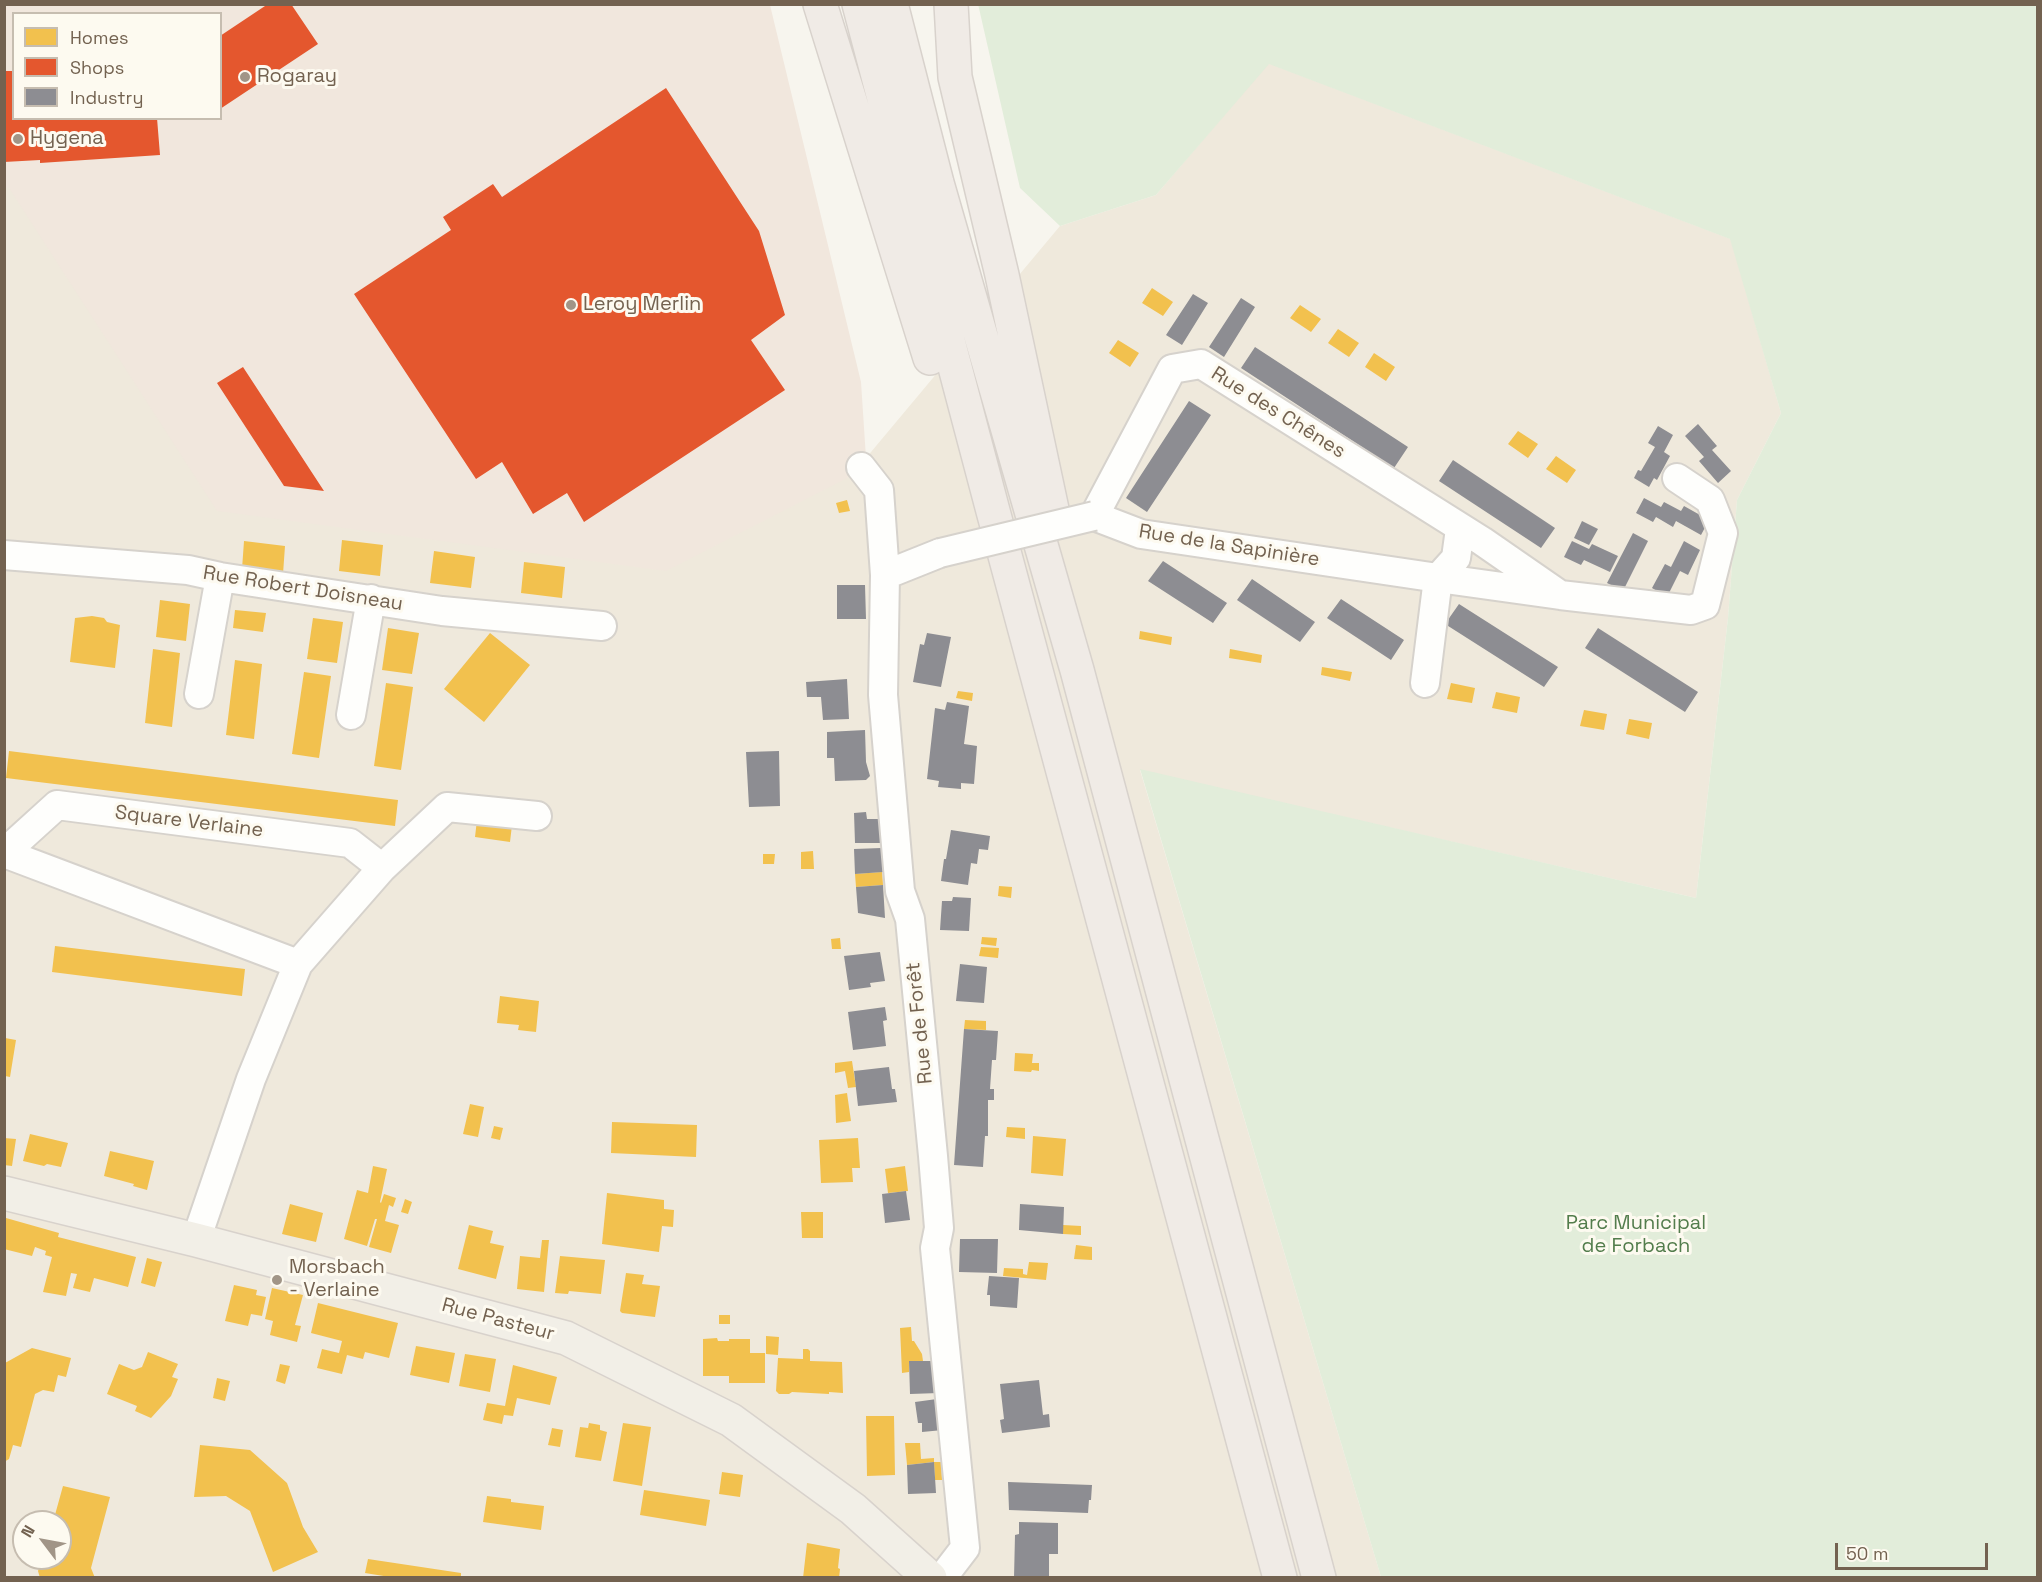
<!DOCTYPE html>
<html>
<head>
<meta charset="utf-8">
<style>
  body { margin:0 }
  #map { position:relative; width:2042px; height:1582px; overflow:hidden; background:#f7f5ee; font-family:"Space Grotesk",sans-serif }
  canvas { display:block }
  .frame { position:absolute; inset:0; border:6px solid #736250; pointer-events:none }
  .legend { position:absolute; left:12px; top:12px; width:210px; height:108px; box-sizing:border-box; background:#fdfaf0; border:2px solid #c6bdb0; margin:0; padding:8px 10px; list-style:none; font-size:18px; color:#736250 }
  .legend li { display:flex; align-items:center; gap:12px; height:30px }
  .legend b { width:30px; border:2px solid #c6bdb0 }
  .north { position:absolute; left:12px; top:1510px; width:60px; height:60px; box-sizing:border-box; background:#fdfaf0; border:2px solid #c6bdb0; border-radius:50%; rotate:302deg; font-size:16px; font-weight:700; line-height:24px; text-align:center; color:#736250 }
  .north::after { content:''; display:block; margin:auto; width:21px; height:27px; background:#a19587; clip-path:polygon(50% 0,100% 100%,50% 72%,0 100%) }
  .scale { position:absolute; left:1835px; top:1543px; width:153px; height:27px; box-sizing:border-box; border:3px solid #736250; border-top:0; padding-left:8px; font-size:18px; line-height:21px; white-space:nowrap; color:#736250; -webkit-text-stroke:4px #fdfaf0; paint-order:stroke }
</style>
</head>
<body>
<div id="map">
<canvas width="2042" height="1582"></canvas>
<div class="frame"></div>
<ul class="legend">
<li><b style="height:16px;background:#f2c14e"></b>Homes</li>
<li><b style="height:16px;background:#e4572e"></b>Shops</li>
<li><b style="height:16px;background:#8d8d92"></b>Industry</li>
</ul>
<div class="north">N</div>
<div class="scale">50 m</div>
</div>
<script>
const ctx = document.querySelector('canvas').getContext('2d');
ctx.lineJoin = 'round';
function fillPath(path, color) {
  ctx.fillStyle = color;
  ctx.fill(path, 'evenodd');
}
function toPath(rows) {
  const path = new Path2D();
  for (const r of rows) {
    path.moveTo(r[0], r[1]);
    for (let i = 2; i < r.length; i += 2) path.lineTo(r[i], r[i + 1]);
  }
  return path;
}
function stroke(path, color, width, dash) {
  ctx.strokeStyle = color;
  ctx.lineWidth = width;
  ctx.lineCap = dash ? 'butt' : 'round';
  ctx.setLineDash(dash || []);
  ctx.stroke(path);
}
function drawText(font, color, halo, rows, align = 'center') {
  ctx.font = font + ' "Space Grotesk",sans-serif';
  ctx.lineWidth = 6;
  ctx.setLineDash([]);
  ctx.textBaseline = 'middle';
  ctx.strokeStyle = halo;
  ctx.fillStyle = color;
  for (const [text, x, y, turn = 0] of rows) {
    ctx.save();
    ctx.translate(x, y);
    ctx.rotate((+turn || 0) * Math.PI / 180);
    ctx.textAlign = isNaN(turn) ? turn : align;
    if (halo) ctx.strokeText(text, 0, 0);
    ctx.fillText(text, 0, 0);
    ctx.restore();
  }
}
const residential = toPath([
  [1268,63,1731,239,1781,413,1737,500,1728,618,1696,898,1140,770,1381,1577,5,1578,5,188,9,188,866,458,1060,226,1156,195],
  [24,1522,60,1522,60,1558,24,1558]
]);
const commercial = toPath([
  [5,5,770,5,861,382,866,458,855,474,666,571,217,511,9,188,5,188],
  [14,14,220,14,220,118,14,118]
]);
const green = toPath([
  [978,4,2037,5,2037,1577,1381,1577,1140,769,1696,898,1728,618,1737,500,1781,413,1730,239,1269,64,1156,195,1060,226,1020,188]
]);
const homes = toPath([
  [1152,288,1173,302,1163,316,1142,303],
  [1300,305,1321,319,1311,332,1290,318],
  [1338,329,1359,343,1349,357,1328,343],
  [1118,340,1139,353,1130,367,1109,353],
  [1374,353,1395,367,1386,381,1365,367],
  [1518,431,1538,444,1528,458,1508,444],
  [1556,456,1576,470,1567,483,1546,469],
  [847,500,850,511,839,513,836,503],
  [342,540,383,545,380,576,339,571],
  [244,541,285,546,283,574,242,569],
  [434,551,475,557,471,588,430,583],
  [524,562,565,567,562,598,521,593],
  [160,600,190,604,186,641,156,637],
  [235,610,266,613,263,632,233,628],
  [92,616,104,618,107,622,120,625,115,668,70,662,75,618],
  [313,618,343,622,337,663,307,659],
  [388,628,419,633,412,674,382,670],
  [1140,631,1172,637,1171,645,1139,639],
  [490,633,530,665,484,722,444,689],
  [153,649,180,653,172,727,145,723],
  [1230,649,1262,655,1261,663,1229,658],
  [235,660,262,664,254,739,226,735],
  [1322,667,1352,672,1350,681,1321,675],
  [304,672,331,676,319,758,292,754],
  [386,683,413,687,401,770,374,766],
  [1451,683,1475,688,1472,703,1447,699],
  [958,691,973,693,972,701,956,698],
  [1496,692,1520,697,1517,713,1492,708],
  [1584,710,1607,714,1604,730,1580,726],
  [1629,719,1652,723,1649,739,1626,734],
  [9,751,398,800,395,826,6,778],
  [477,820,512,825,510,842,475,837],
  [813,851,814,869,801,869,801,852],
  [763,854,775,854,774,864,763,864],
  [882,872,883,885,856,887,855,874],
  [999,886,1012,887,1011,898,998,896],
  [982,937,997,938,996,946,981,944],
  [840,938,841,949,832,949,831,939],
  [55,946,245,969,242,996,52,972],
  [981,947,999,948,998,958,979,956],
  [500,996,539,1001,536,1032,518,1030,519,1025,497,1023],
  [965,1020,986,1021,986,1030,964,1029],
  [5,1038,16,1040,10,1077,5,1076],
  [1015,1053,1033,1054,1032,1063,1039,1063,1039,1071,1032,1070,1031,1072,1014,1071],
  [852,1061,856,1087,848,1088,845,1071,835,1073,835,1063],
  [847,1093,851,1121,836,1123,835,1095],
  [470,1104,484,1107,478,1137,463,1134],
  [612,1122,697,1125,696,1157,611,1153],
  [494,1126,503,1128,500,1140,491,1138],
  [1007,1127,1025,1128,1025,1139,1006,1137],
  [30,1134,68,1143,61,1167,47,1164,44,1166,23,1161],
  [1033,1136,1066,1139,1063,1176,1031,1173],
  [4,1138,16,1139,12,1166,4,1165],
  [858,1138,860,1168,852,1168,853,1182,821,1183,819,1140],
  [110,1151,154,1161,147,1190,133,1186,134,1184,104,1176],
  [373,1166,387,1169,380,1202,381,1203,384,1194,396,1198,393,1207,389,1205,385,1221,399,1225,391,1253,369,1247,377,1219,375,1219,367,1246,344,1239,357,1190,368,1193],
  [905,1166,908,1191,888,1193,885,1169],
  [607,1193,664,1200,664,1209,674,1210,673,1227,662,1226,659,1252,602,1244],
  [405,1199,412,1202,408,1214,401,1212],
  [290,1204,323,1213,316,1242,282,1234],
  [801,1212,823,1212,823,1238,802,1238],
  [6,1218,59,1233,58,1237,136,1257,128,1287,94,1278,90,1292,73,1288,77,1274,71,1273,66,1296,43,1292,52,1257,45,1255,46,1251,35,1247,32,1256,4,1249],
  [469,1225,493,1231,490,1243,504,1246,496,1279,458,1269],
  [1063,1225,1081,1226,1081,1235,1063,1234],
  [542,1240,549,1240,544,1292,517,1289,520,1256,540,1258],
  [1076,1245,1092,1247,1092,1260,1074,1259],
  [560,1256,605,1260,601,1294,569,1291,568,1294,555,1293],
  [147,1258,162,1262,155,1287,141,1283],
  [1029,1262,1048,1263,1046,1280,1003,1276,1004,1268,1023,1269,1023,1274,1027,1275],
  [626,1273,644,1275,642,1284,660,1286,655,1317,622,1313,620,1311],
  [234,1285,257,1290,256,1295,266,1297,262,1316,251,1314,248,1326,225,1321],
  [272,1288,303,1295,295,1325,301,1326,297,1342,270,1335,273,1321,265,1319],
  [318,1303,398,1323,389,1358,365,1352,363,1359,347,1355,342,1374,317,1368,322,1349,339,1353,342,1341,311,1333],
  [719,1315,730,1315,730,1324,719,1324],
  [911,1327,912,1341,914,1341,922,1354,923,1361,909,1361,909,1372,902,1373,900,1328],
  [766,1336,779,1337,778,1355,766,1354],
  [717,1338,718,1341,729,1341,729,1339,750,1339,750,1353,765,1353,765,1383,729,1383,729,1376,703,1376,703,1339],
  [416,1346,455,1353,449,1383,410,1375],
  [32,1348,71,1358,66,1377,58,1375,54,1392,43,1390,35,1394,21,1447,13,1445,9,1459,4,1462,4,1367,5,1363],
  [803,1349,808,1349,810,1351,810,1361,842,1362,843,1393,829,1392,829,1394,792,1392,789,1394,779,1394,776,1391,778,1358,803,1359],
  [148,1352,178,1364,172,1377,178,1379,171,1396,151,1418,135,1411,137,1406,107,1394,119,1364,134,1370,142,1367],
  [465,1354,496,1359,490,1392,459,1386],
  [280,1364,290,1366,285,1384,276,1381],
  [513,1365,557,1377,550,1405,517,1398,513,1416,504,1415,502,1424,483,1420,487,1403,505,1406],
  [217,1378,230,1381,225,1401,213,1398],
  [866,1416,894,1416,895,1475,867,1476],
  [589,1423,600,1425,600,1430,607,1432,601,1461,575,1457,580,1427,588,1428],
  [623,1423,651,1427,642,1486,613,1481],
  [552,1428,563,1430,560,1447,548,1445],
  [905,1443,920,1443,921,1459,934,1458,934,1462,941,1462,942,1480,935,1480,934,1462,907,1465],
  [200,1445,250,1450,287,1483,303,1527,318,1552,273,1572,250,1511,226,1496,194,1497],
  [722,1472,743,1475,740,1497,719,1494],
  [63,1486,110,1497,91,1568,95,1578,40,1578,38,1571,42,1558,60,1558,60,1522,53,1522],
  [644,1490,710,1500,706,1526,640,1515],
  [487,1496,511,1499,511,1502,544,1506,541,1530,483,1522],
  [807,1543,840,1549,838,1568,840,1569,839,1578,803,1578],
  [368,1559,461,1573,461,1578,396,1578,365,1573]
]);
const shops = toPath([
  [268,4,291,4,318,44,220,109,220,36],
  [4,71,14,71,14,118,157,118,160,155,40,163,40,160,4,162],
  [666,88,759,231,785,315,751,340,785,390,584,522,567,493,533,514,502,462,476,479,354,294,451,230,443,217,493,184,502,197],
  [243,367,324,491,284,486,217,383]
]);
const industry = toPath([
  [1193,294,1208,303,1182,345,1166,335],
  [1241,298,1255,307,1224,357,1209,347],
  [1255,347,1408,447,1394,468,1241,368],
  [1189,401,1211,415,1147,512,1126,498],
  [1698,424,1717,446,1712,450,1731,471,1718,483,1699,461,1704,457,1685,436],
  [1658,426,1673,435,1664,452,1670,456,1657,480,1654,478,1649,487,1634,478,1638,470,1641,471,1655,447,1648,443],
  [1453,460,1555,528,1541,548,1439,481],
  [1644,498,1661,507,1664,502,1681,511,1684,506,1709,520,1701,535,1676,521,1673,527,1656,517,1653,522,1636,513],
  [1582,521,1598,529,1589,545,1574,538],
  [1633,533,1648,541,1623,591,1607,583],
  [1572,541,1589,549,1592,544,1618,556,1610,572,1584,560,1581,565,1564,557],
  [1684,541,1700,550,1688,575,1680,571,1667,597,1652,588,1665,564,1671,567],
  [1163,561,1227,603,1213,623,1148,581],
  [1252,579,1315,622,1300,642,1237,600],
  [837,585,865,585,866,619,837,619],
  [1341,599,1404,640,1391,660,1327,618],
  [1459,604,1558,667,1544,687,1445,624],
  [1598,628,1698,692,1685,712,1585,648],
  [927,633,951,637,941,687,913,682,920,644,924,645],
  [847,679,849,719,823,720,821,697,807,697,806,682],
  [947,702,969,706,964,744,977,746,974,784,961,783,961,789,938,787,939,781,927,779,935,708,945,710],
  [865,730,866,762,870,776,866,780,835,781,834,758,827,758,827,732],
  [779,751,780,806,749,807,746,752],
  [866,812,867,819,880,819,881,843,855,843,854,813],
  [951,830,990,836,988,850,979,849,977,864,971,863,968,885,941,881,944,859,946,859],
  [881,848,883,872,855,874,854,849],
  [883,885,885,918,858,913,856,887],
  [953,897,971,898,969,931,940,930,942,901,952,901],
  [880,952,885,981,870,983,871,987,849,990,844,956],
  [960,964,987,967,984,1003,956,1001],
  [885,1007,887,1020,883,1021,886,1046,853,1050,848,1012],
  [964,1029,998,1031,996,1060,992,1060,990,1089,994,1089,994,1100,988,1100,988,1136,985,1136,983,1167,954,1165],
  [889,1067,892,1089,895,1089,897,1102,858,1106,854,1071],
  [906,1191,910,1220,885,1223,882,1194],
  [1020,1204,1064,1207,1063,1234,1019,1230],
  [960,1239,998,1239,997,1273,959,1272],
  [989,1276,1019,1278,1017,1308,990,1306,990,1295,987,1295],
  [909,1361,937,1361,939,1393,910,1394],
  [1039,1380,1043,1415,1049,1414,1050,1427,1002,1433,1000,1420,1004,1419,1000,1384],
  [937,1399,943,1430,922,1432,922,1423,918,1423,915,1402],
  [934,1462,936,1493,908,1494,907,1465],
  [1008,1482,1092,1485,1091,1500,1089,1500,1088,1513,1009,1510],
  [1019,1522,1058,1523,1058,1554,1049,1554,1049,1578,1014,1578,1015,1535,1019,1534]
]);
const minor = toPath([
  [861,467,879,490,885,575,883,695,900,891,910,919,933,1156,939,1228,935,1248,965,1548,942,1578],
  [4,555,188,570,220,577,442,611,602,626],
  [885,575,940,553],
  [1560,595,1482,541,1201,364,1172,369,1094,516,1141,534,1438,578,1560,595,1691,610,1705,605,1723,533,1710,500,1677,478],
  [1425,683,1438,578,1456,558,1460,529],
  [199,694,220,577],
  [351,715,371,599],
  [4,853,57,805,350,843,382,868],
  [4,853,298,964],
  [196,1240,251,1079,298,964,382,868,447,807,537,816]
]);
const major = toPath([
  [4,1193,196,1240,566,1338,731,1420,853,1509,930,1578]
]);
const highway = toPath([
  [820,4,930,358],
  [859,4,993,511,1280,1578],
  [891,4,937,183,1077,670,1319,1578],
  [951,4,955,77,1002,275,1053,514]
]);
const minorBridge = toPath([
  [940,553,1094,516]
]);
const markers = [
  [245,77,6,"#a19587"],
  [18,139,6,"#a19587"],
  [571,305,6,"#a19587"],
  [277,1280,6,"#a19587"]
];
const poiNames = [
  ["Rogaray",257,77],
  ["Hygena",30,139],
  ["Leroy Merlin",583,305],
  ["Morsbach",289,1268],
  ["- Verlaine",289,1291]
];
const streetNames = [
  ["Rue des Chênes",1278,413,32],
  ["Rue de la Sapinière",1229,546,9],
  ["Rue Robert Doisneau",303,589,9],
  ["Square Verlaine",189,822,7],
  ["Rue de Forêt",920,1023,-96],
  ["Rue Pasteur",498,1320,15]
];
const parkNames = [
  ["Parc Municipal",1636,1224],
  ["de Forbach",1636,1247]
];
fillPath(residential, '#efe9dc');
fillPath(commercial, '#f1e7dd');
fillPath(green, '#e2edda');
fillPath(homes, '#f2c14e');
fillPath(shops, '#e4572e');
fillPath(industry, '#8d8d92');
stroke(minor, '#d6d2cc', 32);
stroke(major, '#d8d2cc', 36);
stroke(highway, '#d8d2cc', 36);
stroke(minor, '#fefefc', 28);
stroke(major, '#f2efe7', 33);
stroke(highway, '#f0ebe6', 33);
stroke(minorBridge, '#d6d2cc', 32, []);
stroke(minorBridge, '#fefefc', 28);
for (const [x, y, r, color] of markers) {
  const dot = new Path2D();
  dot.arc(x, y, r, 0, 2 * Math.PI);
  ctx.fillStyle = color;
  ctx.fill(dot);
  stroke(dot, '#fdfaf0', 2);
}
drawText('20px', '#736250', '#fdfaf0', poiNames, 'left');
drawText('20px', '#736250', '#fdfaf0', streetNames);
drawText('20px', '#537d4c', '#fdfaf0', parkNames);
</script>
</body>
</html>
